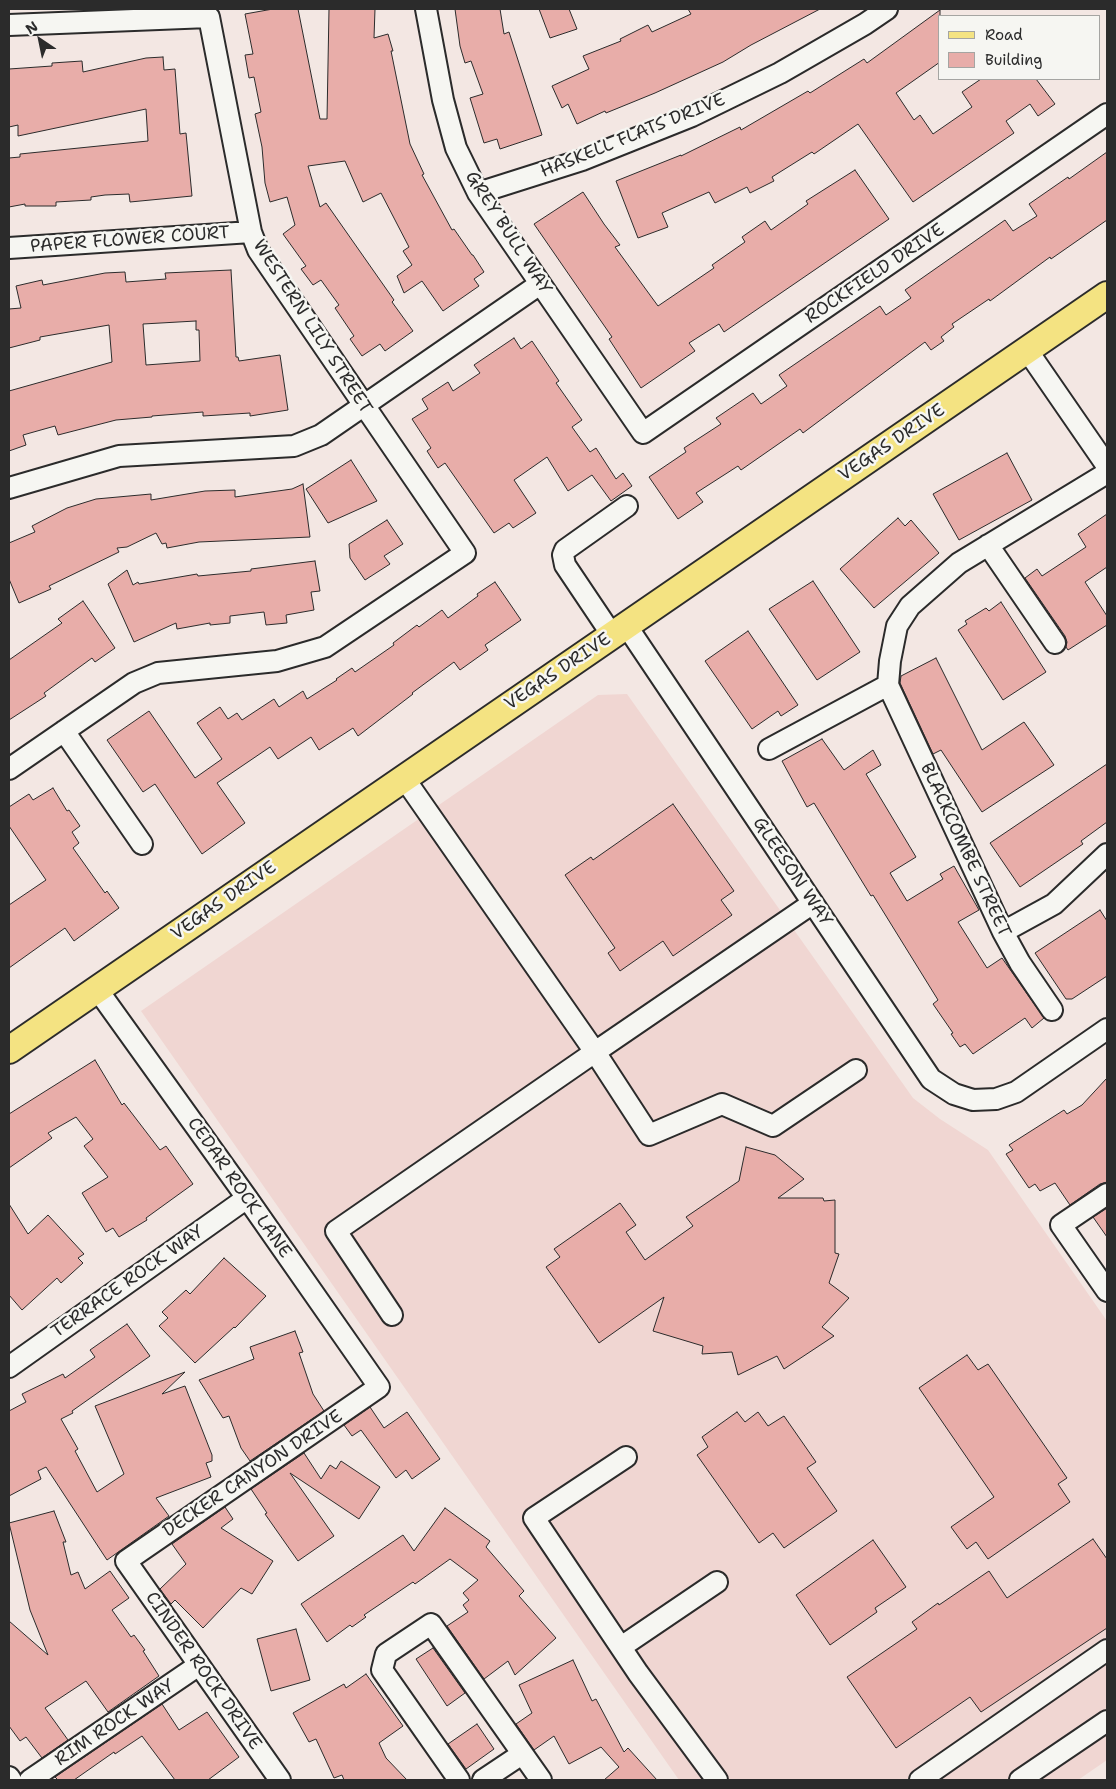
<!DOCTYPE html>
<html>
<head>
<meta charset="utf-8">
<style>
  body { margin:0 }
  #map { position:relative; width:1116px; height:1789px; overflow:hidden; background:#f3e7e3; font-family:"Shantell Sans",sans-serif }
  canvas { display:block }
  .frame { position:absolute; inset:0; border:10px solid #2b2b2b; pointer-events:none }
  .legend { position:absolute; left:938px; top:15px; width:162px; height:65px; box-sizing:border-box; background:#f6f6f2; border:1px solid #a5a5a2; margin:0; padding:6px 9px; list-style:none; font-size:15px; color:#2b2b2b }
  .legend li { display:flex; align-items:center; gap:10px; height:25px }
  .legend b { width:25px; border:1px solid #a5a5a2 }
  .north { position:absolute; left:15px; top:15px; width:50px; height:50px; -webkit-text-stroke:4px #f6f6f2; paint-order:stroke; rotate:326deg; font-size:14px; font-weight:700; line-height:20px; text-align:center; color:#2b2b2b }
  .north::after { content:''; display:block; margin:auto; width:18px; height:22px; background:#2b2b2b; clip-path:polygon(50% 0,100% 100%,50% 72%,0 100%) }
</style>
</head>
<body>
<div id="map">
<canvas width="1116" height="1789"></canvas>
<div class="frame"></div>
<ul class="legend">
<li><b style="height:6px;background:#f4e382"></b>Road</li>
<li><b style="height:14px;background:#e8ada9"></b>Building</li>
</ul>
<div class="north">N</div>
</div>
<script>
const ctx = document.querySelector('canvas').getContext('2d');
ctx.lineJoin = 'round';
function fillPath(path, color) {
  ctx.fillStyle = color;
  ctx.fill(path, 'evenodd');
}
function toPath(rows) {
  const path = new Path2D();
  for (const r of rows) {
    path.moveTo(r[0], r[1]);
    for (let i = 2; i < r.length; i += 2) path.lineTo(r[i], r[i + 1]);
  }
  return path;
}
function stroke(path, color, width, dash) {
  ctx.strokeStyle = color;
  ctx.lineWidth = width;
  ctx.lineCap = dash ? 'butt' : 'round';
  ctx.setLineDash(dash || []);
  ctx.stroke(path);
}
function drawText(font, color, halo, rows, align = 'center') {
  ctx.font = font + ' "Shantell Sans",sans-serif';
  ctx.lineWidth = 5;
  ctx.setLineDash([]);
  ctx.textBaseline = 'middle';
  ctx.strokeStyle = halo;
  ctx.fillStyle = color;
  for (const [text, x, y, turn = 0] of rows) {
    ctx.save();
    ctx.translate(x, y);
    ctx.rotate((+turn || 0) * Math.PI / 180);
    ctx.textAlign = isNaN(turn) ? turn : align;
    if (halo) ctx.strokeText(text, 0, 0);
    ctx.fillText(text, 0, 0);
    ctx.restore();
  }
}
const built = toPath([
  [627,694,913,1098,940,1119,988,1150,1107,1321,1107,1760,1078,1780,679,1780,141,1011,598,695]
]);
const building = toPath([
  [273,9,298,9,320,119,327,119,329,9,375,9,374,38,388,34,393,51,391,51,410,144,424,174,422,175,452,230,454,229,472,255,473,255,484,272,474,279,479,286,443,311,422,281,404,293,397,276,412,265,403,251,409,247,381,193,363,202,345,161,308,166,320,207,326,203,394,300,392,302,413,331,385,351,380,344,362,356,350,339,354,336,335,308,339,305,321,280,313,285,301,269,306,266,283,234,295,225,287,197,270,202,265,183,262,147,255,114,261,112,254,77,249,78,245,55,253,54,245,14,273,9],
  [455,9,500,9,504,34,509,32,542,135,500,149,497,139,484,143,470,98,483,94,471,61,465,63,460,46,455,9],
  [539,9,569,9,577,29,550,38,539,9],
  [688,9,820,9,751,45,723,62,655,93,606,113,605,111,577,124,568,104,562,108,552,86,589,69,583,56,621,41,620,39,648,25,652,32,691,14,688,9],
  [940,10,940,62,896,93,914,120,920,115,933,134,972,107,962,92,981,79,1036,79,1055,104,1038,116,1030,104,1006,121,1014,133,913,202,858,124,814,154,812,152,772,177,774,181,750,193,747,187,715,203,709,192,662,213,668,227,638,238,616,181,681,155,681,156,740,127,741,130,808,91,810,93,864,59,867,63,940,10],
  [163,57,164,70,175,69,180,134,186,133,192,196,130,202,129,194,105,195,91,197,91,200,56,202,56,206,25,206,25,204,9,207,9,158,20,157,20,154,148,141,146,109,18,136,18,125,9,127,9,69,52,66,52,63,82,61,83,72,146,58,163,57],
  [1107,152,1107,220,1051,259,1050,257,990,301,989,299,952,324,954,327,941,337,944,341,931,350,925,342,803,433,800,429,741,470,738,466,696,493,703,502,678,519,649,477,686,452,684,448,721,424,716,418,753,393,761,404,787,386,779,375,880,306,886,315,911,298,905,290,1005,220,1013,231,1037,216,1029,204,1068,177,1069,179,1107,152],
  [855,170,889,219,724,332,719,324,689,343,695,351,641,388,609,339,612,337,534,224,583,192,604,224,620,245,615,247,658,306,714,268,712,265,745,242,742,237,765,221,771,230,808,204,806,201,855,170],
  [231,270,236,357,238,357,239,361,280,355,288,410,250,416,250,413,203,416,203,412,152,416,152,417,116,420,58,435,55,426,23,435,26,445,9,451,9,391,112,362,109,325,40,337,40,340,9,348,9,309,21,308,16,286,42,280,43,285,105,273,125,272,126,282,166,279,165,273,231,270],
  [196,321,196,330,199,330,200,361,146,365,143,324,196,321],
  [514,338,521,349,532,341,559,381,556,383,582,420,572,427,590,452,596,448,616,479,623,473,632,486,611,501,592,475,568,491,547,457,514,480,536,513,513,528,509,523,494,533,445,463,438,468,427,451,431,448,412,419,428,409,422,399,448,382,453,391,480,373,474,365,514,338],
  [1007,453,1032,500,959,540,933,494,1007,453],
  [351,460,377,501,328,523,306,489,351,460],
  [303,484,310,537,199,542,167,548,166,543,162,544,156,533,127,547,117,548,119,552,49,586,51,589,19,603,9,579,9,543,35,532,32,526,67,508,96,499,151,494,151,500,205,491,235,490,235,497,292,489,303,484],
  [1107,514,1107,567,1085,582,1107,616,1107,625,1068,650,1066,647,1067,642,1065,636,1025,578,1037,569,1042,576,1086,547,1078,534,1107,514],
  [898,518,905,526,911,520,939,553,874,608,840,569,898,518],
  [387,520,403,544,384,556,390,564,365,580,350,558,349,544,387,520],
  [315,561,320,591,311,592,314,610,286,615,287,623,266,625,264,612,230,616,230,623,210,625,210,623,177,629,176,623,134,642,108,584,127,570,133,585,138,582,139,584,197,574,198,576,251,571,251,569,315,561],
  [813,581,860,652,817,680,769,609,813,581],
  [495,582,521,620,485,645,488,650,460,670,454,662,412,693,413,694,358,736,353,728,319,750,311,737,278,759,270,747,217,783,245,823,202,854,155,784,143,792,107,740,149,711,195,778,222,759,197,723,220,707,228,719,237,713,242,720,274,699,279,707,303,691,307,699,337,680,336,679,352,668,355,672,394,645,393,643,417,625,419,627,442,610,448,618,478,596,477,594,495,582],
  [83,601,115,648,95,662,92,658,44,693,46,696,9,720,9,660,62,623,58,619,83,601],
  [1001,602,1046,672,1003,700,958,630,967,624,965,621,986,608,989,611,1001,602],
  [748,631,798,705,781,716,778,711,752,729,705,661,748,631],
  [936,658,982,750,1024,722,1054,765,982,812,941,750,933,754,900,683,901,676,936,658],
  [822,739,844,770,873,750,881,765,866,774,916,857,890,873,907,901,943,879,940,874,954,866,979,910,958,922,987,968,1002,958,1044,1018,1032,1028,1025,1018,973,1054,965,1044,960,1047,951,1034,953,1033,933,1004,938,1000,873,895,871,896,814,803,807,807,782,761,822,739],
  [1107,764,1107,822,1081,841,1083,844,1020,887,990,843,1107,764],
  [53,788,67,811,69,810,80,826,72,832,79,843,73,848,105,893,107,891,119,908,74,941,65,928,9,968,9,905,46,880,9,826,9,807,29,794,33,800,53,788],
  [673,804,734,891,721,900,732,915,673,956,663,941,620,971,608,953,615,948,565,875,591,857,593,860,673,804],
  [1100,910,1107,921,1107,976,1072,999,1066,999,1035,953,1100,910],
  [95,1060,122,1105,124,1103,160,1150,166,1146,193,1184,146,1218,147,1220,119,1237,113,1228,106,1232,82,1193,108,1177,84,1146,93,1139,76,1117,48,1133,52,1138,9,1168,9,1114,95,1060],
  [1107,1078,1107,1182,1100,1184,1070,1205,1055,1183,1040,1191,1035,1184,1029,1188,1006,1154,1013,1150,1009,1145,1064,1110,1067,1114,1082,1105,1107,1078],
  [746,1147,775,1155,804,1179,778,1198,823,1198,824,1201,835,1200,835,1253,839,1254,829,1283,849,1298,822,1327,834,1336,784,1369,777,1356,738,1375,732,1352,702,1354,703,1346,653,1331,664,1297,599,1343,546,1267,560,1257,554,1249,620,1203,636,1225,626,1232,645,1260,693,1226,686,1217,739,1181,746,1147],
  [9,1204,28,1234,48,1215,84,1254,78,1258,83,1263,61,1283,57,1278,22,1310,9,1295,9,1204],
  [1107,1208,1107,1237,1093,1217,1107,1208],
  [224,1258,266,1296,235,1328,234,1327,195,1363,159,1326,168,1318,162,1312,186,1290,190,1294,224,1258],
  [127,1324,150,1356,72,1411,73,1413,61,1419,78,1449,75,1451,97,1492,124,1474,95,1406,185,1372,162,1394,185,1386,212,1455,212,1461,206,1463,211,1477,156,1498,169,1516,107,1560,46,1467,38,1471,41,1479,9,1496,9,1411,26,1402,22,1394,63,1374,65,1378,95,1357,90,1350,127,1324],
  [295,1331,303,1352,299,1353,313,1394,324,1411,250,1461,241,1448,229,1416,223,1418,199,1380,254,1359,250,1347,295,1331],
  [967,1355,978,1370,988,1364,1067,1478,1058,1484,1070,1502,988,1559,976,1542,967,1549,951,1527,994,1497,919,1388,967,1355],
  [370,1407,384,1428,407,1412,440,1459,412,1479,406,1470,396,1478,361,1430,352,1436,344,1425,370,1407],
  [737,1412,745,1422,758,1412,768,1426,784,1416,816,1462,807,1468,837,1511,784,1548,773,1533,759,1543,697,1455,708,1447,702,1437,737,1412],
  [304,1453,321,1479,330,1465,336,1469,341,1461,380,1487,359,1519,290,1473,334,1536,298,1561,265,1514,267,1513,251,1489,304,1453],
  [225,1507,233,1519,221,1528,273,1561,252,1594,241,1588,203,1628,175,1600,171,1604,160,1589,186,1564,172,1544,225,1507],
  [445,1508,490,1541,486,1547,524,1591,519,1596,556,1638,515,1675,508,1661,484,1679,447,1626,468,1612,463,1605,469,1600,463,1593,478,1580,450,1559,415,1584,413,1582,364,1615,366,1617,352,1627,350,1625,327,1642,301,1604,403,1535,414,1551,445,1508],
  [54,1511,66,1542,63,1542,71,1575,78,1572,85,1589,110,1571,129,1598,112,1610,131,1637,134,1635,145,1650,143,1651,159,1676,108,1712,86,1681,45,1708,68,1740,42,1758,26,1737,20,1741,9,1726,9,1621,48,1655,30,1610,9,1523,54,1511],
  [1093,1539,1107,1559,1107,1628,981,1712,970,1697,896,1748,847,1677,917,1629,912,1622,938,1603,939,1605,989,1571,1007,1598,1093,1539],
  [873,1540,906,1587,875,1608,877,1612,830,1645,796,1595,873,1540],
  [296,1629,310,1680,271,1691,257,1639,296,1629],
  [433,1648,465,1693,447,1706,416,1659,433,1648],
  [573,1660,592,1701,596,1699,624,1752,628,1748,657,1780,604,1780,619,1767,601,1747,569,1764,554,1736,534,1750,516,1724,532,1713,519,1685,573,1660],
  [366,1674,403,1726,379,1743,386,1758,407,1780,344,1780,342,1775,334,1778,316,1739,309,1742,293,1713,344,1684,346,1688,366,1674],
  [162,1704,179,1730,207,1712,239,1757,208,1780,175,1780,142,1736,115,1754,114,1752,74,1780,58,1780,55,1777,162,1704],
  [477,1724,494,1749,466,1769,448,1744,477,1724]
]);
const minor = toPath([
  [426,9,443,100,456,148,478,193,643,433,1107,114],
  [9,25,209,17,251,232,258,250,465,553,325,647,277,661,158,673,134,683,9,769],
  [478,193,582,160,692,116,780,73,865,24,887,9],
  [9,248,251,232],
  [1027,350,1107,466],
  [9,488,119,456,294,446,321,435,540,284],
  [988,545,1055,643],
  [626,625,931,1079,954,1094,973,1100,996,1099,1016,1092,1107,1029],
  [612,635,565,565,563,555,565,550,627,506],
  [888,685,1003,932,1020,963,1052,1010],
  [64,731,142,844],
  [769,749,888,685,890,661,897,626,910,606,959,563,1107,473],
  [813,903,595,1052,649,1135,722,1104,773,1126,856,1070],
  [1003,932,1054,904,1107,854],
  [97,989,247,1198,379,1387,126,1561,280,1780],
  [1107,1194,1061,1225,1107,1291],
  [392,1315,336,1231,595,1052,404,778],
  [9,1367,247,1198],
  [626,1457,534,1518,638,1673,717,1780],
  [621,1647,717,1582],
  [9,1777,11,1780],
  [30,1780,199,1665],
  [459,1780,382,1670,386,1654,431,1624,541,1780],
  [483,1780,522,1754],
  [920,1780,1107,1650],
  [1020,1780,1107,1721]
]);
const major = toPath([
  [9,1050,1107,295]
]);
const streetNames = [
  ["HASKELL FLATS DRIVE",633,136,-22],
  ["GREY BULL WAY",508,233,57],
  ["PAPER FLOWER COURT",130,240,-4],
  ["ROCKFIELD DRIVE",875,274,-34],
  ["WESTERN LILY STREET",312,327,57],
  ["VEGAS DRIVE",892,443,-34],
  ["VEGAS DRIVE",558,672,-34],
  ["BLACKCOMBE STREET",965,850,65],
  ["GLEESON WAY",792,872,56],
  ["VEGAS DRIVE",224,901,-35],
  ["CEDAR ROCK LANE",239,1188,55],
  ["TERRACE ROCK WAY",128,1282,-35],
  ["DECKER CANYON DRIVE",253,1474,-34],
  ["CINDER ROCK DRIVE",203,1671,55],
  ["RIM ROCK WAY",115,1723,-34]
];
fillPath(built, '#f0d6d2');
fillPath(building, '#e8ada9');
stroke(building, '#2b2b2b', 1);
stroke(minor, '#2b2b2b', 24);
stroke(major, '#2b2b2b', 30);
stroke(minor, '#f6f6f2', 20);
stroke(major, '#f4e382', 26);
drawText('18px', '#2b2b2b', '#f6f6f2', streetNames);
</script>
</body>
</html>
